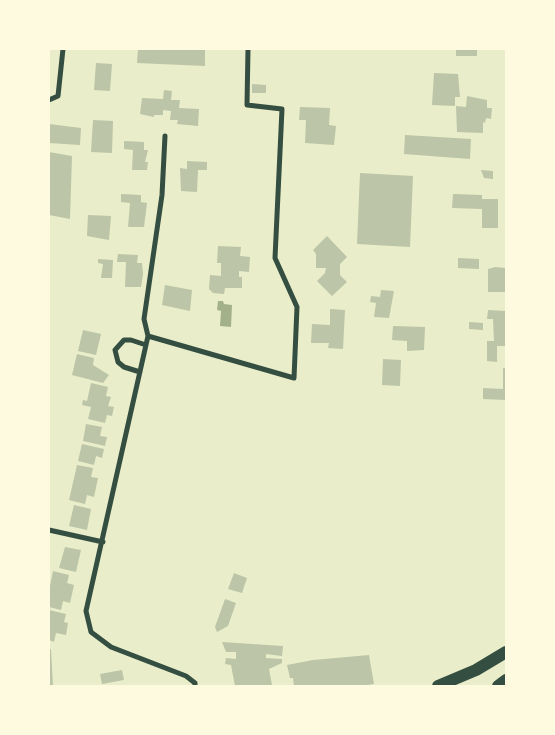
<!DOCTYPE html>
<html>
<head>
<meta charset="utf-8">
<style>
  body { margin:0 }
  #map { position:relative; width:555px; height:735px; overflow:hidden; background:#e9edc9; font-family:Roboto,sans-serif }
  canvas { display:block }
  .frame { position:absolute; inset:0; border:50px solid #fefae0; pointer-events:none }
</style>
</head>
<body>
<div id="map">
<canvas width="555" height="735"></canvas>
<div class="frame"></div>
</div>
<script>
const ctx = document.querySelector('canvas').getContext('2d');
ctx.lineJoin = 'round';
function fillPath(path, color) {
  ctx.fillStyle = color;
  ctx.fill(path, 'evenodd');
}
function toPath(rows) {
  const path = new Path2D();
  for (const r of rows) {
    path.moveTo(r[0], r[1]);
    for (let i = 2; i < r.length; i += 2) path.lineTo(r[i], r[i + 1]);
  }
  return path;
}
function stroke(path, color, width, dash) {
  ctx.strokeStyle = color;
  ctx.lineWidth = width;
  ctx.lineCap = dash ? 'butt' : 'round';
  ctx.setLineDash(dash || []);
  ctx.stroke(path);
}
const water = toPath([
  [218,301,223,301,224,304,232,305,231,327,220,326,221,311,217,310]
]);
const building = toPath([
  [138,49,205,49,205,66,137,63],
  [456,49,477,49,477,56,456,56],
  [96,63,112,64,110,91,94,90],
  [434,73,458,74,460,97,455,97,455,106,432,105],
  [252,84,266,85,266,93,252,93],
  [164,90,172,91,171,100,180,100,179,108,199,109,198,126,177,124,178,120,170,120,171,111,163,110,163,115,154,115,154,117,140,114,142,98,163,99],
  [467,96,487,100,487,108,492,108,491,119,486,118,485,123,483,122,483,133,457,132,456,106,466,107],
  [300,107,330,108,329,125,336,126,334,145,305,143,306,120,299,120],
  [93,120,113,121,112,153,91,152],
  [49,124,81,128,80,145,49,143],
  [405,135,471,139,470,159,404,154],
  [124,141,144,142,144,150,148,150,145,162,148,162,147,170,132,170,133,150,124,149],
  [49,152,72,156,70,219,49,215],
  [187,161,207,162,207,170,198,170,197,192,181,191,180,168,187,169],
  [481,170,493,171,493,179,484,178],
  [360,173,413,176,410,247,357,244],
  [121,194,141,195,141,202,147,203,144,227,128,227,130,203,121,202],
  [453,194,482,195,482,199,498,199,498,228,482,228,482,209,452,208],
  [88,215,111,216,109,240,87,236],
  [327,236,347,257,340,264,340,275,347,282,332,296,317,281,325,273,326,268,316,268,316,254,313,250],
  [218,246,241,247,240,256,250,257,249,272,239,271,239,277,242,277,242,288,225,288,224,294,213,293,209,289,210,275,221,276,221,263,217,263],
  [118,254,138,255,137,263,142,263,143,274,141,287,125,287,126,262,117,262],
  [458,258,479,259,479,269,458,268],
  [98,259,113,260,112,278,101,278,103,264,98,263],
  [495,267,505,268,506,292,488,292,488,269],
  [165,285,192,290,190,311,162,305],
  [381,290,394,291,389,318,374,317,376,303,370,302,371,296,380,297],
  [330,309,345,310,343,349,328,348,329,343,311,343,312,324,330,325],
  [488,310,506,311,506,346,497,346,497,362,487,361,487,341,494,341,493,319,487,319],
  [469,322,483,323,483,330,469,329],
  [393,326,425,327,424,350,407,351,407,341,392,340],
  [83,330,101,334,96,355,78,351],
  [77,354,94,358,93,365,109,375,103,383,72,375],
  [383,359,401,360,400,386,382,385],
  [503,368,506,368,506,400,483,399,483,388,503,389],
  [91,383,108,387,106,396,111,397,108,406,114,407,112,416,107,415,105,423,88,419,91,407,82,405,83,400,87,401],
  [86,424,102,427,100,436,107,437,105,446,83,441],
  [82,444,104,449,102,458,96,456,94,465,78,461],
  [77,465,93,468,91,477,98,478,94,497,87,495,85,504,69,500],
  [74,505,91,509,87,530,69,526],
  [65,547,81,550,76,572,59,568],
  [53,571,69,575,67,583,74,585,70,603,63,601,61,610,49,607,49,591],
  [234,573,247,578,242,593,228,589],
  [225,599,236,603,228,626,217,632,215,627],
  [49,610,66,614,64,622,68,623,66,635,56,633,54,642,49,640],
  [222,642,283,646,282,656,266,654,266,658,282,659,282,663,269,669,272,685,235,686,231,665,225,664,226,658,236,659,236,652,226,652],
  [51,649,53,686,49,686,49,650],
  [369,655,374,684,361,686,294,686,293,678,290,678,287,665,313,660],
  [122,670,124,680,102,684,100,674]
]);
const minor = toPath([
  [49,100,58,96,63,49],
  [165,136,162,195,144,319,148,336,86,611,91,632,111,647,186,676,195,683,195,686],
  [148,336,294,378,297,307,275,258,282,109,247,105,248,49],
  [140,372,124,367,118,362,115,350,124,340,131,340,146,345],
  [49,530,103,542]
]);
const primary = toPath([
  [438,686,476,670,506,652],
  [498,686,506,680]
]);
fillPath(water, '#a3b18a');
fillPath(building, '#bcc5a7');
stroke(minor, '#344e41', 5);
stroke(primary, '#344e41', 12);
</script>
</body>
</html>
